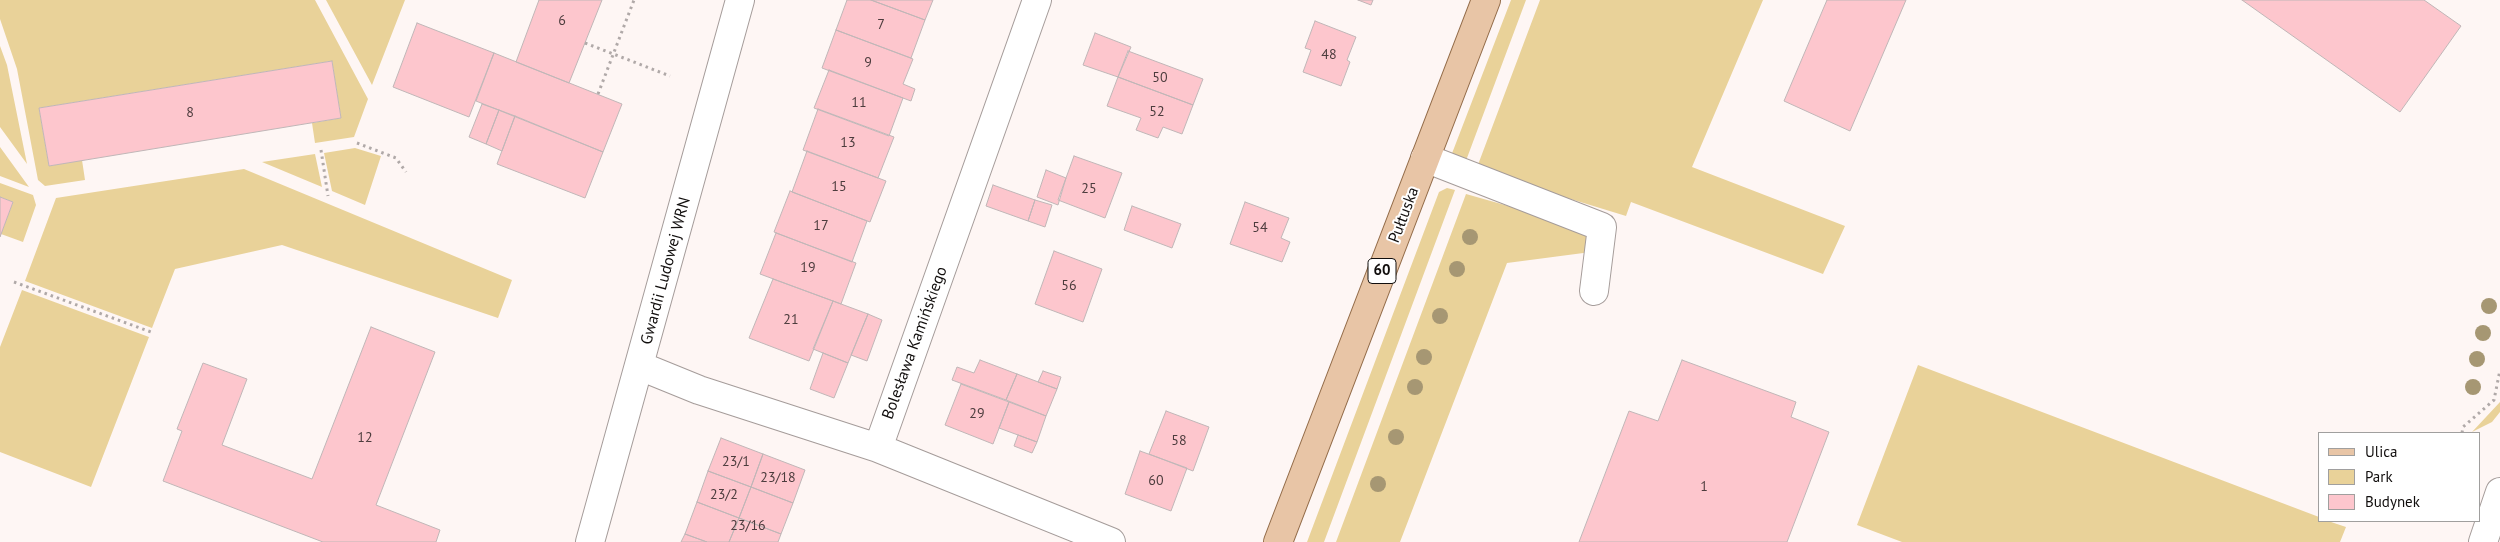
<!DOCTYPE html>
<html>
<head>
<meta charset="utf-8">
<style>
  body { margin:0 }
  #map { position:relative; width:2500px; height:542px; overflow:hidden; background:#fef6f4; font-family:"PT Sans",sans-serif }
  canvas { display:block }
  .legend { position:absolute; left:2318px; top:432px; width:162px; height:90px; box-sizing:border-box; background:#fff; border:1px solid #a09f9e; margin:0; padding:6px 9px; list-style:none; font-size:15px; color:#110e0d }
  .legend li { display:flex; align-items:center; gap:10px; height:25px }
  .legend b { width:25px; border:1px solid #a09f9e }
</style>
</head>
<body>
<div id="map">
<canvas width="2500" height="542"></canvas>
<ul class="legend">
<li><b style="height:6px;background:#e8c5a6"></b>Ulica</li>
<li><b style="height:14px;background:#e9d299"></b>Park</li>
<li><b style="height:14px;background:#fdc6cd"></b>Budynek</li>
</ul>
</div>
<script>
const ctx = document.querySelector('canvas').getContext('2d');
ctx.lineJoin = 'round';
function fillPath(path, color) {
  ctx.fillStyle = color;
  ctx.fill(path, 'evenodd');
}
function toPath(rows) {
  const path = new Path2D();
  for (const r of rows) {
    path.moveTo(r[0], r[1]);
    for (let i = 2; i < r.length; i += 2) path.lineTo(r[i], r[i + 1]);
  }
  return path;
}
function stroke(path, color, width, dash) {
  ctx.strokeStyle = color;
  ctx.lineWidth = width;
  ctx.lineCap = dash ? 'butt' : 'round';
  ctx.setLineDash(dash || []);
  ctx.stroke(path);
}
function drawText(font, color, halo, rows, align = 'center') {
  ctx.font = font + ' "PT Sans",sans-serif';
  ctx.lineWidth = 4;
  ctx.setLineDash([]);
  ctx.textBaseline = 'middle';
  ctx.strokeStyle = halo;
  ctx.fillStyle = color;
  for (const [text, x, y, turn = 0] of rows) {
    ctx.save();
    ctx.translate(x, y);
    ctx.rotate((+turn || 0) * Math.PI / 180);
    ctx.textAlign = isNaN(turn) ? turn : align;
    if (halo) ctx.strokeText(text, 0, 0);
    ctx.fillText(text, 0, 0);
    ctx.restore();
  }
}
const green = toPath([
  [0,0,315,0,368,99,354,137,315,143,312,123,341,118,332,61,39,108,49,166,82,160,85,180,45,186,38,180,17,69,0,19],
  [326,0,405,0,372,85],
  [1511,0,1526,0,1464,166,1451,156],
  [1540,0,1763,0,1692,167,1845,226,1823,274,1631,202,1626,216,1476,170],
  [0,46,7,65,27,164,0,127],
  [0,147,29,187,0,176],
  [355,148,381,156,365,205,332,191,324,153],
  [315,154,322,187,262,162],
  [244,169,512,280,498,318,282,245,175,269,152,328,25,281,56,198],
  [0,183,33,195,36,205,23,242,1,234,13,202,0,197],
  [1447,188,1455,190,1324,542,1307,542,1439,192],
  [1466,194,1593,230,1591,252,1507,263,1400,542,1336,542],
  [22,290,149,337,91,487,0,452,0,347],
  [1918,365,2319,517,2319,521,2328,521,2346,527,2340,542,1902,542,1857,525],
  [2500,402,2500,412,2492,422,2472,432]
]);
const building = toPath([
  [539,0,602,0,569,83,516,62,539,0],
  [847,0,871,0,925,20,911,58,836,30,847,0],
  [871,0,933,0,925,20,871,0],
  [1358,0,1373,0,1371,5,1358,0],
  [1827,0,1906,0,1850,131,1784,101,1827,0],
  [2242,0,2424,0,2461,26,2400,112,2242,0],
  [1315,21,1356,37,1347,60,1350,62,1341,86,1303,72,1311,50,1305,48,1315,21],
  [417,23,494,53,469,117,393,87,417,23],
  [836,30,913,59,903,84,915,89,911,101,822,68,836,30],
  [1095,33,1131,47,1118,77,1083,65,1095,33],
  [1128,51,1203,79,1193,105,1118,77,1128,51],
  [494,53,622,104,603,152,476,101,494,53],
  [332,61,341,118,49,166,39,108,332,61],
  [829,70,903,98,889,136,814,108,829,70],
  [1118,77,1193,105,1182,134,1163,127,1158,138,1136,130,1141,118,1107,106,1118,77],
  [482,104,499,110,486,144,469,137,482,104],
  [818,109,894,137,878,178,803,150,818,109],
  [499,110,515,116,502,151,486,144,499,110],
  [515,116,603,152,585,198,497,164,515,116],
  [807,151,886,181,870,222,792,192,807,151],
  [1074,156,1122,173,1105,218,1058,200,1074,156],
  [1046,170,1066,178,1058,205,1037,197,1046,170],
  [993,185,1035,200,1028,221,986,206,993,185],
  [790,191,867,221,852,262,774,232,790,191],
  [0,197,13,202,0,237,0,197],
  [1035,200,1052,205,1045,227,1028,221,1035,200],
  [1245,202,1289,218,1281,238,1290,242,1282,262,1230,244,1245,202],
  [1132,206,1181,224,1172,248,1124,230,1132,206],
  [776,233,856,263,841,304,760,274,776,233],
  [1054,251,1102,269,1083,322,1035,304,1054,251],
  [773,279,833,301,809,361,749,338,773,279],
  [833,301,868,314,848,363,813,349,833,301],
  [868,314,882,320,867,361,851,355,868,314],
  [371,327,435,352,376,505,440,530,436,542,323,542,163,481,182,431,177,429,203,363,247,379,222,445,312,479,371,327],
  [823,353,848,363,834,398,810,389,823,353],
  [980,360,1017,374,1006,400,952,380,957,367,974,373,980,360],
  [1682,360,1796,402,1791,417,1829,432,1787,542,1579,542,1629,411,1658,421,1682,360],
  [1043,371,1061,377,1057,389,1038,382,1043,371],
  [1017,374,1057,389,1046,416,1006,400,1017,374],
  [961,384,1009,402,993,444,945,425,961,384],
  [1009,402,1046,416,1037,442,999,428,1009,402],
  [1166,411,1209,427,1193,471,1149,454,1166,411],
  [1018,435,1037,442,1032,453,1014,446,1018,435],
  [721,438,763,454,751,487,708,471,721,438],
  [1140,451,1187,468,1171,511,1125,494,1140,451],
  [763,454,805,470,793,503,751,487,763,454],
  [708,471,751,487,739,518,697,502,708,471],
  [751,487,793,503,781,534,739,518,751,487],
  [697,502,739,518,729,542,707,542,685,534,697,502],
  [739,518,781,534,778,542,729,542,739,518],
  [685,534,707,542,681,542,685,534]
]);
const path = toPath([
  [585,43,670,76],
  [598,94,634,0],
  [357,143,396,158,406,172],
  [321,150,328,196],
  [14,282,151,332],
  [2462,433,2463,427,2494,400,2500,370]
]);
const minor = toPath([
  [1425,158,1602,227,1594,291],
  [640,366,699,390,878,448,1037,0],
  [878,448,1111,542],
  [590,542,740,0],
  [2483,542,2500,492]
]);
const major = toPath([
  [1278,542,1486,0]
]);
const trees = [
  [1470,237],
  [1457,269],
  [2489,306],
  [1440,316],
  [2483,333],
  [1424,357],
  [2477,359],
  [1415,387],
  [2473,387],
  [1396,437],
  [1378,484]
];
const numberNames = [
  ["6",562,21],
  ["7",881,25],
  ["48",1329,55],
  ["9",868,63],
  ["50",1160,78],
  ["11",859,103],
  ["52",1157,112],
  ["8",190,113],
  ["13",848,143],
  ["15",839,187],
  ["25",1089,189],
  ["17",821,226],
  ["54",1260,228],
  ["19",808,268],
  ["56",1069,286],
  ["21",791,320],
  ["29",977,414],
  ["12",365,438],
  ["58",1179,441],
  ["23/1",736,462],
  ["23/18",778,478],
  ["60",1156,481],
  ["1",1704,487],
  ["23/2",724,495],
  ["23/16",748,526]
];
const shields = [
  [1382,271,28]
];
const shieldNames = [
  ["60",1382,271]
];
const streetNames = [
  ["Pułtuska",1404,215,-69],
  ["Gwardii Ludowej WRN",666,271,-75],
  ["Bolesława Kamińskiego",915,343,-70]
];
fillPath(green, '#e9d299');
fillPath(building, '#fdc6cd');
stroke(building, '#c0b6b7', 1);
stroke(minor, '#a59c9a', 30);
stroke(major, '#936c49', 30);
stroke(path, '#b0a9a8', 3, [2.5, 4]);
stroke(minor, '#fff', 28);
stroke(major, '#e8c5a6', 28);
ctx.fillStyle = '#a69773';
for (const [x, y] of trees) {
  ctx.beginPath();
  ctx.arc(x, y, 8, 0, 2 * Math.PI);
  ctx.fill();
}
drawText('14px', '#4c3c3d', null, numberNames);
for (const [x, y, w] of shields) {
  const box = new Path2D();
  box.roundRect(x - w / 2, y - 12.5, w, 25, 4);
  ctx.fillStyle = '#fff';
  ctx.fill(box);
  stroke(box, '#110e0d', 1);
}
drawText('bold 15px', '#110e0d', null, shieldNames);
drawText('16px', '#110e0d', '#fff', streetNames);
</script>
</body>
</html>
